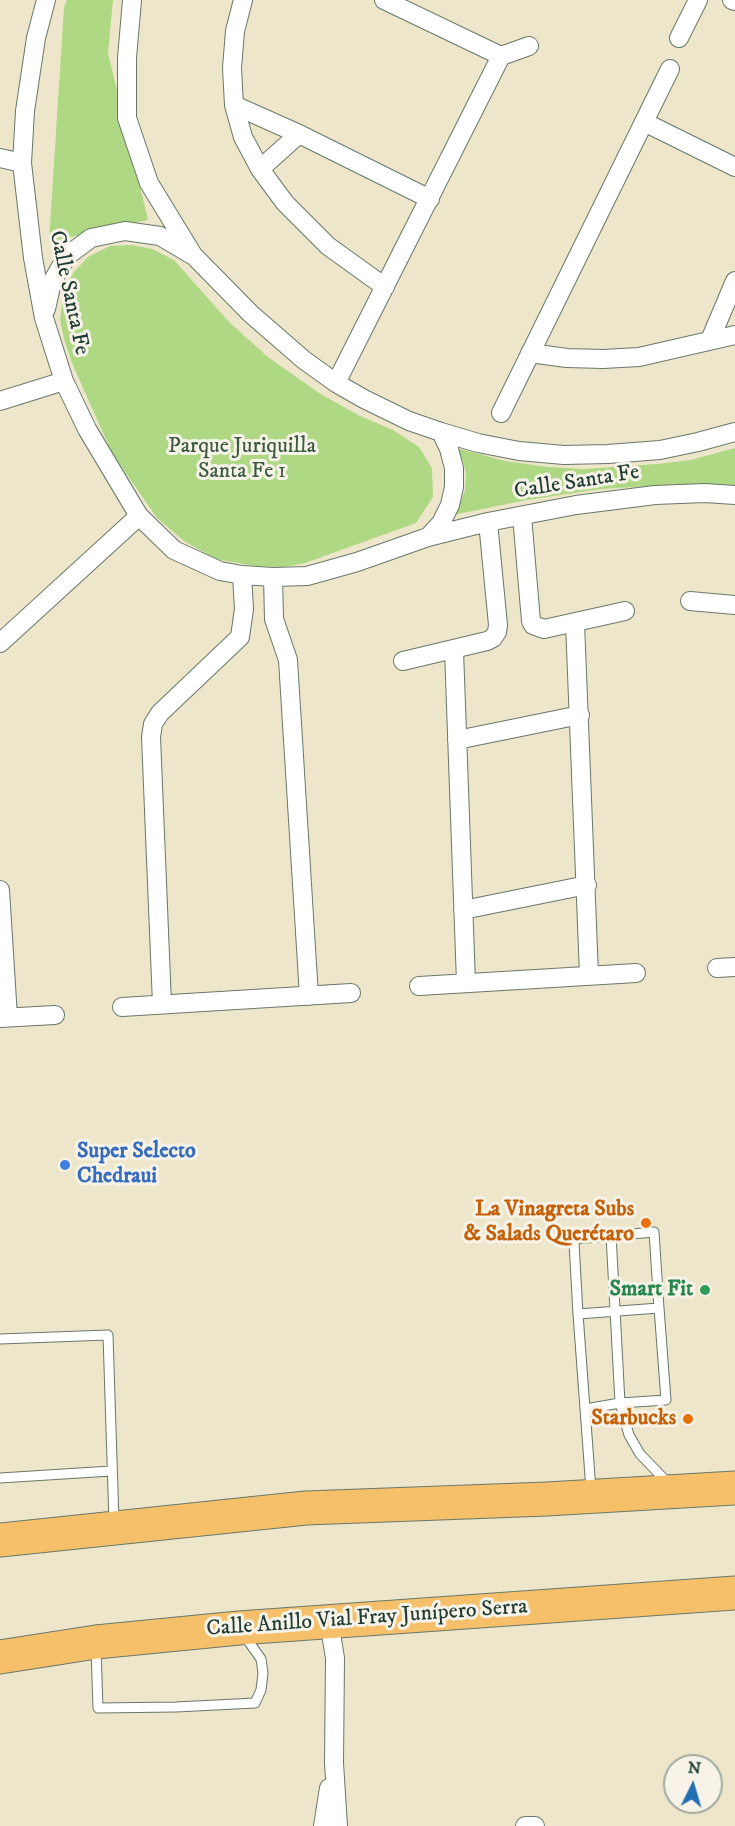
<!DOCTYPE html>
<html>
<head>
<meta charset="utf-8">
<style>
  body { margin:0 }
  #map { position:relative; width:735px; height:1826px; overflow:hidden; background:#eee6cb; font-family:"IM FELL DW Pica",serif }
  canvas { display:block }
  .north { position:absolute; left:663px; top:1754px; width:60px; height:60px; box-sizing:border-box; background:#f7f3e8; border:2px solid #a1aaa0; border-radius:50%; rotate:5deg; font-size:16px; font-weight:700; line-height:24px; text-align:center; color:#1f3d34 }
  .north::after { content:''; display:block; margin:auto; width:21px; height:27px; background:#1f6fb2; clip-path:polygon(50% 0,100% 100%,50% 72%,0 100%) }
</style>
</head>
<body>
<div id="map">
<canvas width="735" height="1826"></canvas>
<div class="north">N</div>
</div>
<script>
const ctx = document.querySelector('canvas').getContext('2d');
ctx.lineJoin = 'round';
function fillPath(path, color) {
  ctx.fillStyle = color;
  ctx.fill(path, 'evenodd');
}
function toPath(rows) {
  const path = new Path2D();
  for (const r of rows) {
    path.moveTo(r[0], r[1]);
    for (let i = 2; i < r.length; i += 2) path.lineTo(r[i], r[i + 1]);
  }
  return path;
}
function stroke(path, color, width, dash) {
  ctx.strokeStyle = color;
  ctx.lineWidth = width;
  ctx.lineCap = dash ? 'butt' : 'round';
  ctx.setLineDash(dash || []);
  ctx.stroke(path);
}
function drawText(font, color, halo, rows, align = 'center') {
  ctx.font = font + ' "IM FELL DW Pica",serif';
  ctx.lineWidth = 6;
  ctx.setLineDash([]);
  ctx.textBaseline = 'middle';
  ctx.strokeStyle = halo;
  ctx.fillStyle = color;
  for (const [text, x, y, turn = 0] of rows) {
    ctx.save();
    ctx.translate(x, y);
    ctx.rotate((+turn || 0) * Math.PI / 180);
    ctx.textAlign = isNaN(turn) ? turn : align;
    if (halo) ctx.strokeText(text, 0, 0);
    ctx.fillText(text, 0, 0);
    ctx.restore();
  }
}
const green = toPath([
  [67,0,113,0,108,53,148,220,49,242,64,7],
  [132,245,152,249,174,260,230,323,268,357,319,393,358,415,393,430,419,447,432,468,433,497,416,523,305,563,284,567,255,566,216,559,184,541,157,518,112,453,72,363,64,339,60,319,63,297,73,273,88,257,110,246],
  [456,448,505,461,548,467,583,469,657,464,691,460,735,448,735,485,681,484,601,489,527,500,453,515,460,504,465,490,466,474,463,461]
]);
const lane = toPath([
  [611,1235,620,1403,629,1435,640,1454,668,1483],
  [578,1314,659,1308,666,1400,620,1403,585,1409],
  [0,1339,108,1335,114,1522],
  [0,1478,111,1471],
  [591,1490,578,1314,574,1243,575,1239,654,1232,659,1308],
  [96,1649,98,1708,176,1707,255,1703,261,1690,263,1673,261,1659,244,1635]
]);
const street = toPath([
  [46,0,36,38,25,111,22,163,33,258,44,318,64,381,87,429,139,516,174,550,220,571,242,575,273,577,307,576,357,562,428,537,488,522,576,505,655,495,705,493,735,495],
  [132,0,127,58,127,118,149,183,193,255,251,314,304,360,336,383,364,399,409,421,441,432,478,443,519,451,564,455,608,454,660,450,698,442,735,432],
  [243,0,235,31,232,68,234,105,243,137,260,169,285,203,328,246,385,287],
  [384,0,501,56],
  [732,0,735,1],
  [679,38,698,0],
  [234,105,299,134,430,199],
  [644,122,735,167],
  [0,158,22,163],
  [260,169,299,134],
  [46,309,52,282,67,256,91,238,125,231,160,236,192,255],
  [710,340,735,281],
  [530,353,567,358,603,359,639,357,735,335],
  [336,383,501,56,529,46],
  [0,401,64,381],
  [501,413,670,69],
  [522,516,531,621,533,625,544,629,625,611],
  [428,537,441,523,450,505,454,487,454,468,449,449,441,432],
  [273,577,274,619,288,660,309,996],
  [690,601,735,605],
  [575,623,589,975],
  [0,643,139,516],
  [454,650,466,983],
  [403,661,487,641,493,638,497,632,498,625,488,522],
  [457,740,580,715],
  [0,890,8,1017],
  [463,910,587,885],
  [717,968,735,967],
  [419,986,636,973],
  [162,1004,151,737,153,724,160,713,240,637,244,609,242,575],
  [122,1007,351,993],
  [0,1018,55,1015],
  [329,1621,335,1658,334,1763,338,1826],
  [323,1826,329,1788],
  [525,1826,535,1826]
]);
const highway = toPath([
  [0,1540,306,1508,547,1499,735,1488],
  [0,1657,96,1642,239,1628,735,1593]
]);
const markers = [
  [65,1165,6,"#3f7fe0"],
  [646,1223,6,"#e8710a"],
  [705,1290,6,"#2e9e5b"],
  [688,1419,6,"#e8710a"]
];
const streetNames = [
  ["Calle Santa Fe",68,293,78],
  ["Calle Santa Fe",577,483,-9],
  ["Calle Anillo Vial Fray Junípero Serra",367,1619,-4]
];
const parkNames = [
  ["Parque Juriquilla",242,447],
  ["Santa Fe 1",242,472]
];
const shopNames = [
  ["Super Selecto",77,1152],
  ["Chedraui",77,1177]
];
const foodNames = [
  ["La Vinagreta Subs",634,1210],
  ["& Salads Querétaro",634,1235],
  ["Starbucks",676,1419]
];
const leisureNames = [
  ["Smart Fit",693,1290]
];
fillPath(green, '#aed883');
stroke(lane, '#677869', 11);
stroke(street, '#677869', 20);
stroke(highway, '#677869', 35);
stroke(lane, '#fff', 9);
stroke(street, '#fff', 18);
stroke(highway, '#f6c06b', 33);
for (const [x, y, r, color] of markers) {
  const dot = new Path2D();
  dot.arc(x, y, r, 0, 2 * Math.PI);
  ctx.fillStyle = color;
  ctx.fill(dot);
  stroke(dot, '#f7f3e8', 2);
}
drawText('22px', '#1f3d34', '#f7f3e8', streetNames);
drawText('22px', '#3c5c44', '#f7f3e8', parkNames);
drawText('bold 22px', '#366cbe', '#f7f3e8', shopNames, 'left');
drawText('bold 22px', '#c56008', '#f7f3e8', foodNames, 'right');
drawText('bold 22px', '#27864d', '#f7f3e8', leisureNames, 'right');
</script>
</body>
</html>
